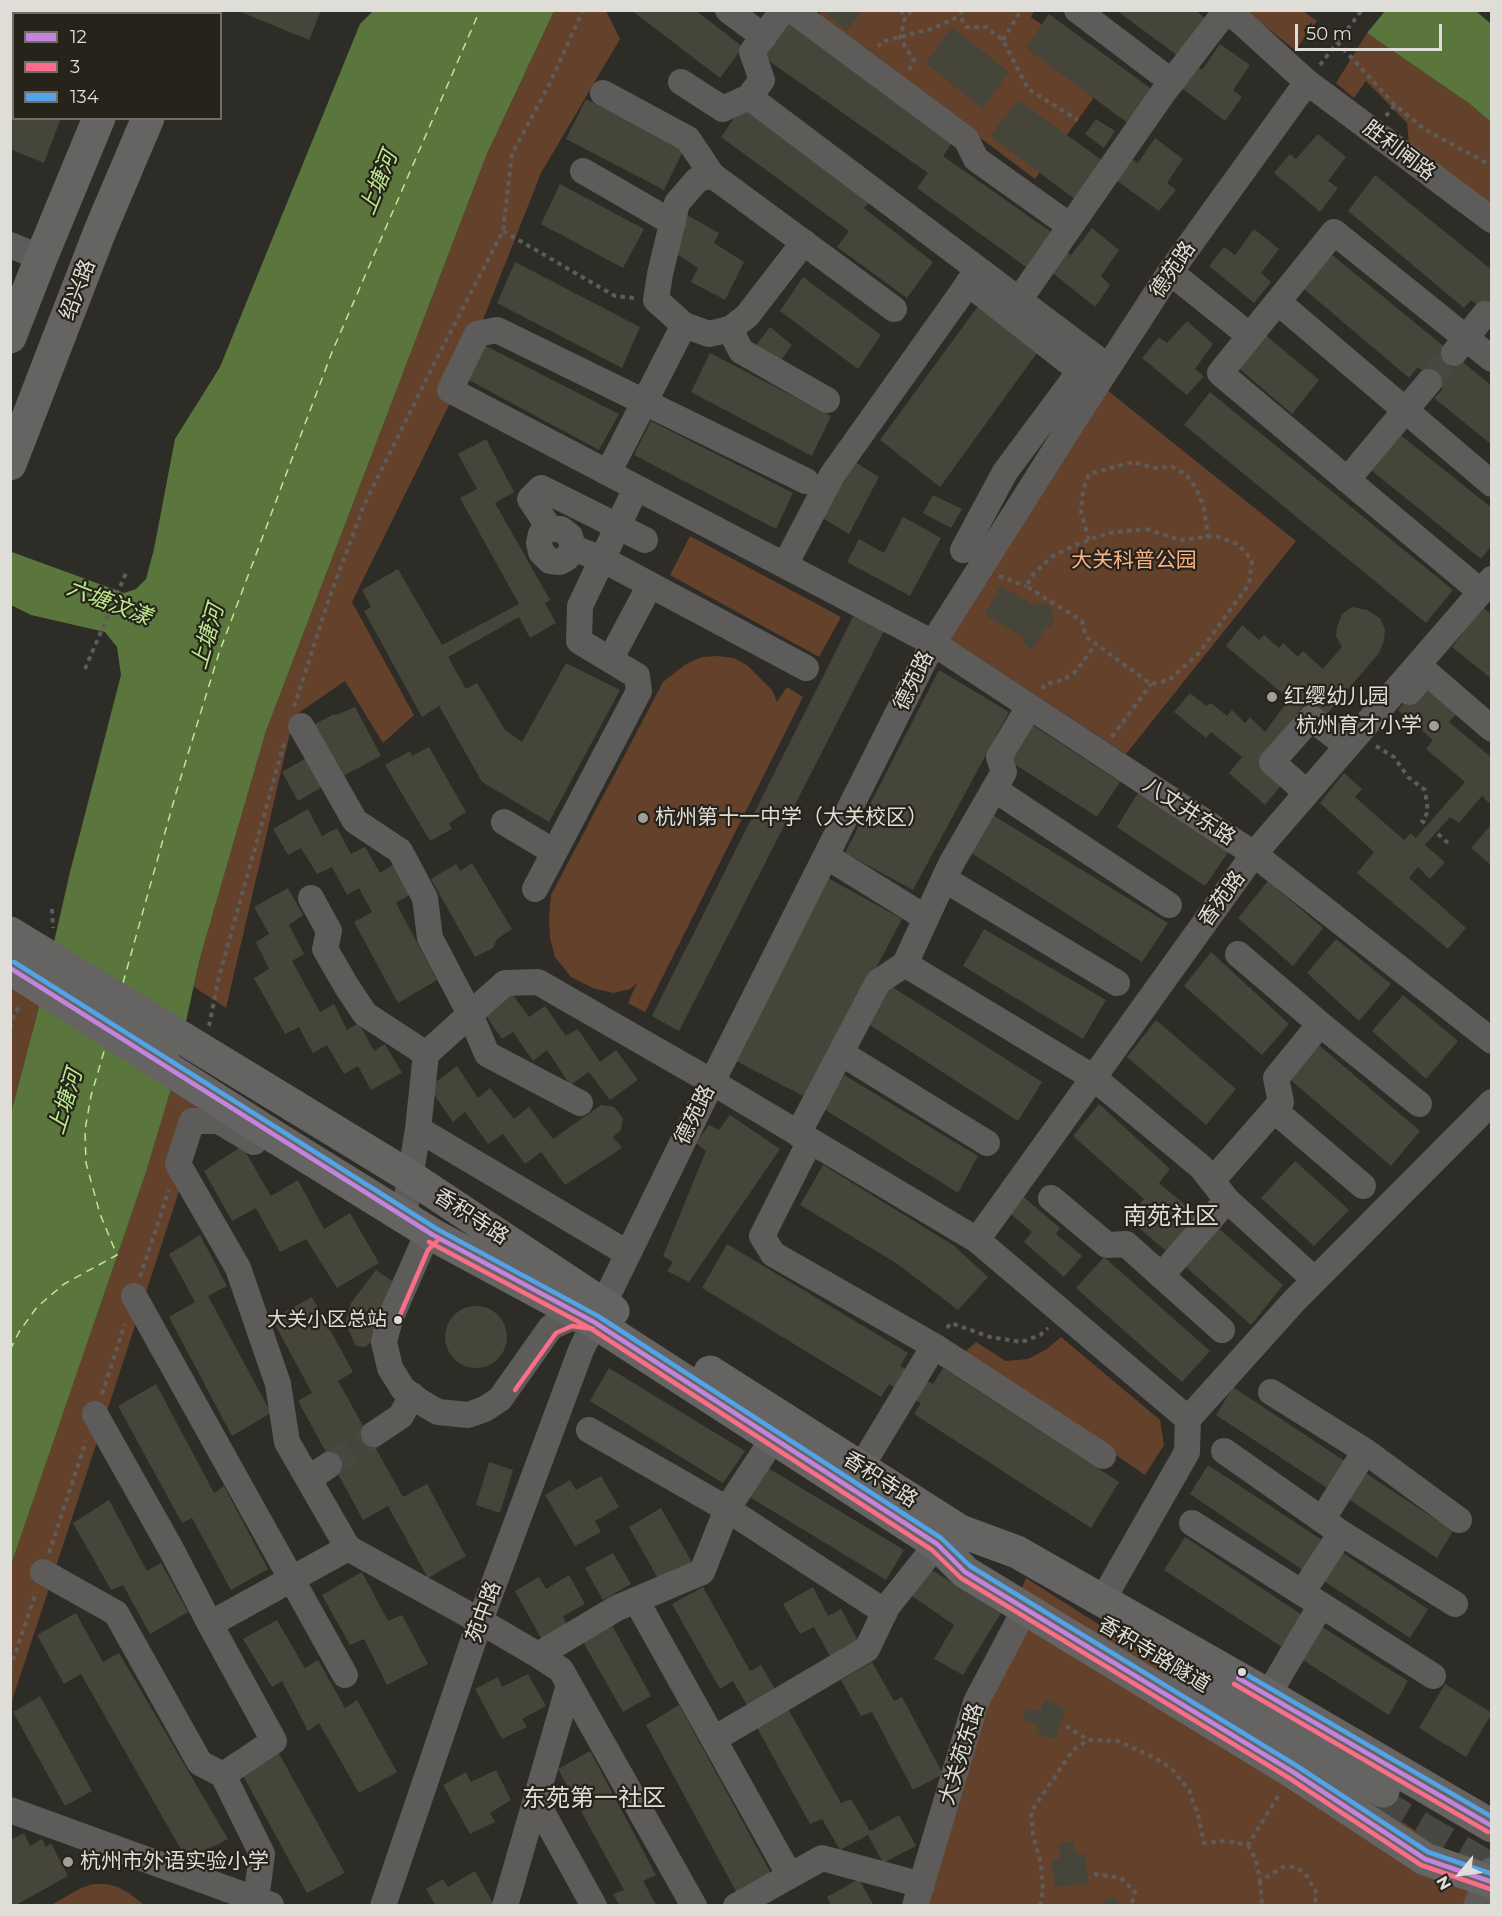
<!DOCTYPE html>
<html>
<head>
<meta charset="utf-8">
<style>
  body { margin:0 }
  #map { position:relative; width:1502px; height:1916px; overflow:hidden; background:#2d2c27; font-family:Montserrat,sans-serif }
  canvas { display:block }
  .frame { position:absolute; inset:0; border:12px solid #dfddd7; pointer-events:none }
  .legend { position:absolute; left:12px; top:12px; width:210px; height:108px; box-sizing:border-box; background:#26231a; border:2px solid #706d66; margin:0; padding:8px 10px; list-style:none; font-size:18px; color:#dfddd7 }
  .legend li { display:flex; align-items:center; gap:12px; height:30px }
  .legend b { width:30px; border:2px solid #706d66 }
  .north { position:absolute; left:1430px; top:1844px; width:60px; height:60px; -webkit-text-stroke:4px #26231a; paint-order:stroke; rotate:241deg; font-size:16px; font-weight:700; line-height:24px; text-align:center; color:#dfddd7 }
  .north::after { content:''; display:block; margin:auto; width:21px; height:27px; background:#dfddd7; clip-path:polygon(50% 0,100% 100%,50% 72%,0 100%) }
  .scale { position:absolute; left:1295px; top:24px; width:147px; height:27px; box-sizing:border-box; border:3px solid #dfddd7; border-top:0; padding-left:8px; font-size:18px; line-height:21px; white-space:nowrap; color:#dfddd7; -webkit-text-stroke:4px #26231a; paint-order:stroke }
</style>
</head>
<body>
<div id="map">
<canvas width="1502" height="1916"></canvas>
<div class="frame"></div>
<ul class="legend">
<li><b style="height:8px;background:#c483df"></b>12</li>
<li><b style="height:8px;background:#fb6d88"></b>3</li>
<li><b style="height:8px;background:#53a3e8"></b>134</li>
</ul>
<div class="north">N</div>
<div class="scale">50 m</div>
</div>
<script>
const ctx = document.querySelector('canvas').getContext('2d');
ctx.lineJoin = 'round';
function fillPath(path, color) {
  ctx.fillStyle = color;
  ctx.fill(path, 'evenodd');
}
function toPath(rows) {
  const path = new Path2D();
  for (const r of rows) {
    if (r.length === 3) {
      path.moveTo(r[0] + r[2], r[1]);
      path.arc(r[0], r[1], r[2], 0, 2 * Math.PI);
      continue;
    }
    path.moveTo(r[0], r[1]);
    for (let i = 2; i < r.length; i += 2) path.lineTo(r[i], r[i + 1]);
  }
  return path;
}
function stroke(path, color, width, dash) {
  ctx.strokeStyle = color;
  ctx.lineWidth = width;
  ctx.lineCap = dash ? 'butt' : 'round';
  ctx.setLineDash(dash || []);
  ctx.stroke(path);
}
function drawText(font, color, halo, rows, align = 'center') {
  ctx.font = font + ' Montserrat,"Noto Sans SC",sans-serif';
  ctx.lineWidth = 4.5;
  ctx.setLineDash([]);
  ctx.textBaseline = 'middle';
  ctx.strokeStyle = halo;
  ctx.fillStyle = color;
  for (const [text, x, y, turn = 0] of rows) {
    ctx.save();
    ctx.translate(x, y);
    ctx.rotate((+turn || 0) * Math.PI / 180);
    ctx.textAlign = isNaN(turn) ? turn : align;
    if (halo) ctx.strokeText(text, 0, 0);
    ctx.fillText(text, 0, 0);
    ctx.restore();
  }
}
const green = toPath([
  [822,10,1034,11,1031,17,1111,74,1035,179,818,16],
  [554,11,606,11,620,39,541,173,451,401,352,602,414,715,383,743,345,681,294,716,226,1008,194,987,200,958,266,731,486,156],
  [1246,11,1303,11,1317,21,1295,50],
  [1367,33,1470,104,1491,122,1491,207,1409,143,1407,123,1366,81,1354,98,1336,83],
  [1107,390,1296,541,1126,754,950,639],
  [690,536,841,617,819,657,670,575],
  [717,656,734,658,748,666,772,690,777,702,787,687,803,697,645,1012,628,1003,637,983,630,989,613,993,593,988,571,977,555,957,550,938,549,917,551,895,663,682,686,664,702,657],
  [11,985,40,1003,11,1113],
  [171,1089,205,1112,11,1704,11,1565,146,1172],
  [1061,1337,1160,1420,1164,1445,1145,1475,965,1352,976,1342,1006,1361,1028,1359,1047,1349],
  [1026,1578,1306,1757,1487,1879,1476,1906,915,1906,976,1702],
  [93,1884,107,1884,118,1887,129,1893,144,1905,51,1905,81,1888]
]);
const water = toPath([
  [373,11,554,11,486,156,266,731,200,958,171,1089,146,1172,11,1565,11,1113,40,1003,70,872,121,675,117,647,105,632,31,615,11,605,11,555,12,552,124,593,136,589,146,579,154,549,175,439,220,367,360,24],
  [1385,11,1476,11,1491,24,1491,122,1470,104,1367,33]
]);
const ferry = toPath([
  [123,983,176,793,219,653,332,352,480,10],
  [10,1350,19,1332,37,1307,64,1284,117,1255,100,1214,86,1163,85,1130,91,1096,105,1048]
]);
const building = toPath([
  [14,10,103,10,102,14,20,14],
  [236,10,321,10,309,40],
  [631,10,695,10,743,47,720,78],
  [821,10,862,10,847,31],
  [1116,10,1195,10,1205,18,1178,56],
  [1049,14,1154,91,1129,124,1026,48],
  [788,18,953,141,943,156,1051,232,1026,267,917,188,928,173,762,56],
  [952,27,1009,72,982,109,926,63],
  [1220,44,1250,65,1233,90,1242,97,1225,121,1179,86,1194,64,1202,70],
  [10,46,14,47,14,118,61,118,44,163,10,149],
  [586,99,684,149,664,190,566,139],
  [1018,100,1103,161,1076,200,990,136],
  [742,107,872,200,864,208,933,262,907,298,837,247,849,231,721,137],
  [1096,119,1115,131,1104,148,1085,134],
  [1318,134,1346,157,1328,181,1338,188,1320,212,1274,173,1290,154,1296,159],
  [1155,138,1183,159,1167,183,1176,190,1159,211,1113,178,1128,157,1138,163],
  [1375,175,1492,270,1492,316,1471,300,1464,308,1348,211],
  [560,184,644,229,623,268,541,224],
  [687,215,719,233,714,243,744,262,725,300,691,282,698,268,669,249],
  [1092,228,1119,250,1101,276,1110,285,1095,307,1049,270,1063,249,1071,255],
  [1254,229,1279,249,1261,273,1271,282,1254,303,1209,266,1224,247,1235,255],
  [1325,249,1492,386,1492,445,1434,398,1443,389,1418,367,1409,378,1297,283],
  [515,262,640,327,622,368,497,303],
  [803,277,881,335,858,369,780,311],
  [981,302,1042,346,940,487,880,440],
  [1187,321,1213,344,1195,369,1204,376,1187,395,1142,358,1159,337,1167,343],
  [770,327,792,345,776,367,754,348],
  [1262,332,1319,380,1292,414,1234,364],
  [484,345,619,414,599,450,467,379],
  [710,353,831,416,812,456,691,392],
  [1210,392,1453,590,1426,623,1184,425],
  [651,421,793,493,776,529,634,455],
  [1399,434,1492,508,1492,545,1481,559,1371,470],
  [486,439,514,492,495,503,550,600,545,603,556,623,530,638,519,617,448,657,466,689,477,683,505,730,522,742,566,663,620,690,549,822,482,782,439,706,422,717,364,611,371,607,362,590,398,569,442,645,519,604,460,498,477,489,458,454],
  [852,460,879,477,849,534,821,517],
  [933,495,962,509,951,528,923,513],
  [903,517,941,538,910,596,847,562,859,539,884,553],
  [1000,586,1034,605,1044,603,1051,608,1054,619,1052,628,1047,625,1033,649,1022,643,1025,638,985,615],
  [1352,607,1367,610,1380,618,1385,629,1384,640,1379,653,1326,715,1308,700,1259,760,1284,782,1265,805,1229,773,1242,757,1211,732,1206,738,1174,712,1190,693,1206,706,1211,703,1227,716,1232,710,1245,723,1250,717,1265,732,1289,699,1226,646,1242,625,1259,640,1264,635,1279,648,1283,643,1298,657,1303,651,1323,669,1342,647,1336,636,1337,627,1342,614],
  [1483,607,1492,615,1492,679,1452,647],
  [856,611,886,627,679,1031,652,1016],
  [939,670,1009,712,913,890,845,853],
  [1423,680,1460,710,1449,722,1492,758,1492,800,1489,803,1482,796,1459,823,1450,817,1425,845,1445,862,1430,879,1418,867,1409,878,1466,928,1448,949,1357,873,1374,852,1320,803,1344,773,1362,789,1355,797,1404,840,1411,833,1416,838,1465,782,1426,749,1433,740,1398,710],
  [355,707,381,756,341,777,313,725,332,715,339,714],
  [1028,722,1120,782,1097,817,1005,758],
  [429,747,466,812,449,823,452,829,430,841,385,765,410,751,412,756],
  [308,757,324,786,298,801,282,772],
  [1138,793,1229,851,1205,886,1117,827],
  [308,809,322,836,337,828,351,854,365,847,380,873,394,864,411,894,396,903,437,980,398,1003,354,922,372,912,359,888,347,895,332,867,317,874,301,848,288,855,273,829],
  [983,809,1168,923,1142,962,962,847],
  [1492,824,1492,866,1471,848],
  [472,863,512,929,497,939,493,948,475,957,431,879,456,864,460,871],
  [828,878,902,919,807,1098,736,1061],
  [1268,881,1323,928,1293,966,1238,918],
  [288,888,303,915,289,925,304,954,292,961,320,1012,334,1004,347,1030,359,1023,374,1051,385,1044,402,1073,371,1090,358,1066,344,1074,327,1045,313,1053,299,1027,285,1034,254,978,269,969,256,942,269,934,254,907],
  [984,929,1106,1000,1083,1039,963,966],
  [1336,939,1391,984,1359,1021,1307,973],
  [1211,952,1289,1024,1262,1055,1184,986],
  [886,983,1042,1082,1018,1121,862,1020],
  [510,991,529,1017,545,1006,566,1036,578,1029,600,1062,616,1050,638,1080,610,1100,589,1072,570,1085,547,1050,533,1061,513,1032,502,1039,482,1010],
  [1403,995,1458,1041,1426,1079,1372,1031],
  [1156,1020,1236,1089,1206,1125,1127,1057],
  [1314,1041,1420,1131,1391,1166,1286,1076],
  [457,1066,478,1098,490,1088,514,1119,529,1107,553,1139,601,1105,614,1107,623,1118,621,1130,613,1137,622,1148,565,1185,541,1152,525,1164,503,1134,488,1144,465,1112,453,1122,429,1087],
  [844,1075,978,1156,958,1193,824,1109],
  [1099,1104,1170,1169,1159,1183,1202,1219,1171,1255,1127,1218,1144,1199,1073,1136],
  [730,1115,780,1149,689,1282,667,1271,673,1262,663,1256,706,1151,696,1143,709,1125,719,1130],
  [242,1146,271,1196,298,1180,324,1229,350,1213,379,1263,337,1288,306,1239,280,1252,256,1208,232,1221,204,1171],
  [1295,1161,1349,1210,1314,1246,1261,1198],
  [823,1165,953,1245,988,1277,958,1310,896,1263,800,1205],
  [1019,1193,1060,1228,1056,1234,1082,1256,1064,1277,1024,1242,1032,1232,1006,1210],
  [1216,1226,1283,1285,1251,1325,1185,1266],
  [200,1235,227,1286,208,1296,271,1413,232,1436,169,1317,195,1302,169,1254],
  [727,1244,908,1353,900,1366,933,1384,943,1368,1119,1482,1091,1528,914,1414,921,1403,889,1384,881,1397,702,1288],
  [1104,1257,1210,1351,1182,1382,1076,1288],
  [376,1270,395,1283,374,1340,365,1347,356,1346,345,1323,351,1303],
  [312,1297,353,1372,338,1381,403,1497,427,1484,466,1556,428,1578,388,1506,363,1520,298,1401,312,1393,272,1319],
  [476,1337,31],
  [609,1368,745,1451,723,1483,590,1401],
  [156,1384,214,1493,224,1486,268,1569,231,1590,192,1518,182,1523,118,1406],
  [1233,1387,1349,1464,1333,1492,1216,1415],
  [489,1462,513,1470,500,1513,476,1505],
  [1208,1465,1325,1542,1307,1573,1190,1494],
  [765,1466,904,1550,886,1580,748,1496],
  [1364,1472,1453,1531,1437,1558,1347,1498],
  [601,1476,619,1507,595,1521,601,1532,575,1546,545,1495,570,1480,576,1490],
  [109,1500,147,1571,161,1563,188,1612,150,1634,123,1585,111,1590,73,1523],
  [661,1508,694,1566,661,1584,629,1527],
  [1185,1537,1305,1617,1285,1649,1164,1570],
  [1340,1551,1428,1609,1410,1638,1321,1579],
  [613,1553,631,1584,603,1600,585,1568],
  [927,1567,1001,1613,963,1675,934,1659,954,1625,909,1594],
  [362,1572,388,1621,402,1615,428,1664,387,1685,364,1639,350,1645,322,1595],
  [569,1575,585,1604,563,1616,568,1627,542,1640,515,1591,539,1577,546,1589],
  [703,1587,750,1671,761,1665,776,1691,748,1707,733,1681,720,1689,672,1604],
  [813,1587,828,1616,841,1609,859,1642,831,1658,814,1627,800,1634,783,1604],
  [76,1613,103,1662,119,1653,228,1839,187,1860,81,1674,64,1684,37,1635],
  [608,1618,651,1696,623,1712,579,1635],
  [277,1620,305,1668,318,1660,345,1708,357,1700,397,1772,359,1793,319,1723,308,1731,282,1681,272,1687,243,1639],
  [1319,1625,1408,1681,1389,1715,1298,1657],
  [872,1662,894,1701,902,1697,943,1774,913,1790,872,1712,861,1716,841,1680],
  [528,1674,546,1706,522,1719,527,1727,502,1739,475,1689,498,1677,502,1687],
  [1445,1684,1492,1713,1466,1757,1419,1728],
  [40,1696,92,1791,65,1806,13,1712],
  [1045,1699,1066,1709,1055,1739,1036,1734,1038,1725,1023,1719,1026,1708,1040,1711],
  [679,1705,773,1877,738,1895,646,1725],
  [787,1707,841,1803,851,1799,870,1831,899,1815,916,1846,883,1863,868,1835,840,1850,822,1819,810,1824,755,1724],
  [276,1748,345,1873,307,1893,240,1770],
  [590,1751,656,1875,643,1881,657,1906,620,1906,613,1894,624,1890,558,1769],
  [496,1770,511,1800,490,1813,495,1822,470,1834,443,1785,466,1772,471,1782],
  [24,1833,30,1846,42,1839,46,1847,51,1843,68,1876,14,1906,10,1906,10,1840],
  [1073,1841,1076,1855,1084,1854,1089,1883,1055,1887,1051,1860,1061,1858,1058,1844],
  [475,1871,493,1903,489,1906,436,1906,426,1889,443,1879,448,1887],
  [859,1879,874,1906,831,1906,827,1897],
  [1115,1897,1121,1906,1103,1906,1106,1898]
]);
const minorTunnel = toPath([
  [1429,382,1454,353],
  [329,1465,374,1434]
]);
const majorTunnel = toPath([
  [1375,1802,1492,1870]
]);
const path = toPath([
  [901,10,905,18],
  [962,10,960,16,966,27,986,27,1003,40,1028,89,1078,120],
  [1003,40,1021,10],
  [1337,42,1395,105,1424,129,1492,166],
  [878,47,881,42,934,28,960,16],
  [1320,65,1362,10],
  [909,70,914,61,900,38,905,18,912,10],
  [1386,116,1395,105],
  [503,231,615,296,634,298],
  [1146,529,1181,540,1215,536,1238,544,1252,560,1249,584,1199,653,1169,680,1151,684,1086,637,1082,621,1026,586,1035,572,1053,556,1078,544,1108,533,1146,529],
  [1089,540,1081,512,1083,490,1089,474,1132,462,1156,468,1172,467,1186,474,1196,488,1204,508,1208,537],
  [999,576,1026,586],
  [85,669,126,573],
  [1042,689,1045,684,1063,680,1075,672,1096,644],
  [294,707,329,599,364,505,436,360,503,231,512,154,549,85,583,10],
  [1112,737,1151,684],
  [1376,746,1394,757,1408,777,1425,790,1428,812,1422,821,1426,824],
  [1438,834,1448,843],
  [52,909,53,928],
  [209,1026,219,977,285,740],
  [10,1028,15,1012,22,1005],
  [140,1277,169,1190],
  [947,1328,951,1323,990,1337,1022,1342,1040,1335,1048,1328],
  [102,1394,125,1324],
  [49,1553,86,1441],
  [10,1669,36,1592],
  [1066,1726,1088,1740],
  [1248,1845,1256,1860,1260,1881,1283,1867,1296,1867,1307,1876,1317,1894,1314,1906],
  [1094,1874,1121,1878,1135,1892,1131,1906],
  [1260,1881,1262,1906],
  [1040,1906,1043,1890,1041,1864,1033,1834,1031,1812,1073,1750,1088,1740,1118,1741,1153,1757,1171,1768,1189,1790,1198,1815,1204,1843,1227,1841,1248,1845,1280,1793]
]);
const minor = toPath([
  [728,10,764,37],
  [792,10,966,139,976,159,1070,226],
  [1077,10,1172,82],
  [1225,10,1240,21,1307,82,1492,220],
  [10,24,14,25],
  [681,82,723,109,749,97,1108,367],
  [603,93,688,139,712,175],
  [749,97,762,80,752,52,783,10],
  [583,171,673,223],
  [10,245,41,258],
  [1170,272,1250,336],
  [1019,300,1163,93,1226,11],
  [1278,302,1492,484],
  [684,325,709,334,730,329,747,316,804,242],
  [730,329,741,351,827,400],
  [1454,353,1485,314],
  [608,473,684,325,656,300,660,274,677,203,697,180,712,175,894,309],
  [1347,480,1429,382],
  [806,481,497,330,477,334,450,390,933,643,1254,854,1492,1041],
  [550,529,541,534,539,543,541,552,550,561,560,562,567,558,573,548],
  [645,540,541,488,530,499,550,529,561,529,570,536,573,548,602,559,806,668],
  [963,550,1005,472,1080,371,968,283],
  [785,565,832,475,978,270],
  [1481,592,1220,373,1334,232,1492,359],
  [610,660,650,585],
  [1409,692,1426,672,1492,729],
  [301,726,355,821,400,851,425,898,430,938,470,1014,487,1054,580,1103],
  [994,789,1169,905],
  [1307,793,1272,762,1311,718,1347,746],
  [504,822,554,852],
  [826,856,926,918],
  [944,879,1117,983],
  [535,889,639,691,637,676,579,641,580,606,636,488],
  [311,898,329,931,325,949,347,987,365,1014,426,1054],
  [1238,954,1320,1024,1419,1104],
  [905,964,1094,1078,1201,1167,1227,1200,1315,1280],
  [841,1053,987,1143],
  [1274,1110,1363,1186],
  [418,1129,627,1253],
  [798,1134,878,982,905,964,951,864,1004,772,999,757,1029,707],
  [810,1141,762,1236,773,1254,934,1346,1103,1456],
  [254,1142,219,1121,192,1121,178,1164,238,1268,278,1384,287,1442,348,1548,480,1621,538,1655,561,1670,694,1906],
  [1212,1181,1281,1102,1276,1078,1320,1024],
  [1051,1198,1107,1245,1126,1244,1222,1330],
  [404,1216,418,1129,426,1054,505,983,538,982,712,1082,977,1240,1188,1419],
  [433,1235,422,1246,390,1319,384,1342,390,1368,403,1389,419,1401,438,1412,468,1415,485,1409,500,1399,551,1327,571,1318,593,1322],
  [977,1240,1254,854,1492,579],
  [1161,1276,1227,1200],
  [134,1296,345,1675],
  [1271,1392,1365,1451,1322,1520],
  [95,1414,171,1549,210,1624,274,1741,223,1775],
  [589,1430,727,1509,885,1612],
  [374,1434,401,1416,412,1395],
  [1224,1451,1341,1533,1455,1604],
  [1365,1451,1459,1520],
  [861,1467,934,1346],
  [309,1479,329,1465],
  [1192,1523,1433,1676],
  [43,1572,116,1613,200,1763,223,1775,262,1854,256,1900],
  [1302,1593,1341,1533],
  [636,1600,790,1876],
  [1102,1601,1187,1452,1188,1419,1294,1301,1492,1102],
  [210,1624,348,1548],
  [538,1655,617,1608,702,1572,727,1509,773,1439],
  [1268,1695,1321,1605],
  [714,1739,867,1649,887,1607,937,1544],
  [536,1801,594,1906],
  [10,1810,271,1905],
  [383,1906,480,1621,581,1350,712,1082,933,643,1074,420,1170,272,1307,82],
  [505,1906,569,1685],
  [736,1906,822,1858,922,1885],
  [915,1906,976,1702,1025,1609],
  [1476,1906,1492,1870]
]);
const major = toPath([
  [142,14,143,10],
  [191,14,193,10],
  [10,337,41,258,99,118],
  [10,464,100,231,148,118],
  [294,1106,412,1178,613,1311],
  [275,1137,433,1235,594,1322,937,1544,965,1572,1293,1772,1425,1859,1492,1882],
  [710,1372,960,1531,1017,1552,1268,1695,1492,1826],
  [1181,1671,1383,1791]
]);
const majorBridge = toPath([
  [10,933,294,1106],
  [10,968,275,1137]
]);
const bus1 = toPath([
  [10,968,433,1235,594,1322,937,1544,965,1572,1293,1772,1425,1859,1492,1882],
  [1238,1678,1492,1826]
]);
const bus2 = toPath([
  [429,1242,590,1328,932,1550,961,1578,1289,1778,1421,1865,1490,1889],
  [397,1322,428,1250,438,1240],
  [515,1390,556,1333,572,1326,593,1329],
  [1234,1684,1488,1832]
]);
const bus3 = toPath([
  [14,962,437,1229,598,1316,941,1538,970,1566,1297,1766,1428,1852,1492,1874],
  [1242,1672,1492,1817]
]);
const markers = [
  [1272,697,6,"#a19f99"],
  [1434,726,6,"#a19f99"],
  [643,818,6,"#a19f99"],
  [398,1320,5,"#dfddd7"],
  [1242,1672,5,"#dfddd7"],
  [68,1862,6,"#a19f99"]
];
const busNames = [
  ["大关小区总站",387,1320]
];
const streetNames = [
  ["胜利闸路",1399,151,37],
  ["德苑路",1173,270,-56],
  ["绍兴路",78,290,-69],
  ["德苑路",914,681,-64],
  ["八丈井东路",1189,812,33],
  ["香苑路",1222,899,-54],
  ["德苑路",695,1115,-64],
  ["香积寺路",471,1217,33],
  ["香积寺路",880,1480,33],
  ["苑中路",484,1612,-70],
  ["香积寺路隧道",1154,1655,31],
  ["大关苑东路",962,1754,-73]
];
const parkNames = [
  ["大关科普公园",1134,561]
];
const poiNames = [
  ["红缨幼儿园",1284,697],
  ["杭州育才小学",1422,726,"right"],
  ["杭州第十一中学（大关校区）",655,818],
  ["杭州市外语实验小学",80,1862]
];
const waterNames = [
  ["上塘河",379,183,-68],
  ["六塘汶漾",109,603,21],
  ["上塘河",208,637,-74],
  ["上塘河",66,1102,-73]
];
const quarterNames = [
  ["南苑社区",1171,1217],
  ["东苑第一社区",594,1799]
];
fillPath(green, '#64412b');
fillPath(water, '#5a763c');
stroke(ferry, '#bcea8f', 1.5, [8, 6]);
fillPath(building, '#46453a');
stroke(minorTunnel, '#484741', 26, [26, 13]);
stroke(majorTunnel, '#484741', 33, [33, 16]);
stroke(path, '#5e5c5a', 4, [4.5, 4.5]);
stroke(minor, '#5d5c5a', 26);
stroke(major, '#666462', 33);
stroke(majorBridge, '#666462', 33);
stroke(bus1, '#c483df', 4.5);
stroke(bus2, '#fb6d88', 4.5);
stroke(bus3, '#53a3e8', 4.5);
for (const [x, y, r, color] of markers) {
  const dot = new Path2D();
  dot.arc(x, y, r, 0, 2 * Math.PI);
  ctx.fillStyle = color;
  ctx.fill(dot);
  stroke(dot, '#26231a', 2);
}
drawText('20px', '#dfddd7', '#26231a', busNames, 'right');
drawText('21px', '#dfddd7', '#26231a', streetNames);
drawText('21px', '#f8b086', '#26231a', parkNames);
drawText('21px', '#dfddd7', '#26231a', poiNames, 'left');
drawText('italic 22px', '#bcea8f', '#26231a', waterNames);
drawText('24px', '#dfddd7', '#26231a', quarterNames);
</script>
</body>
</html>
